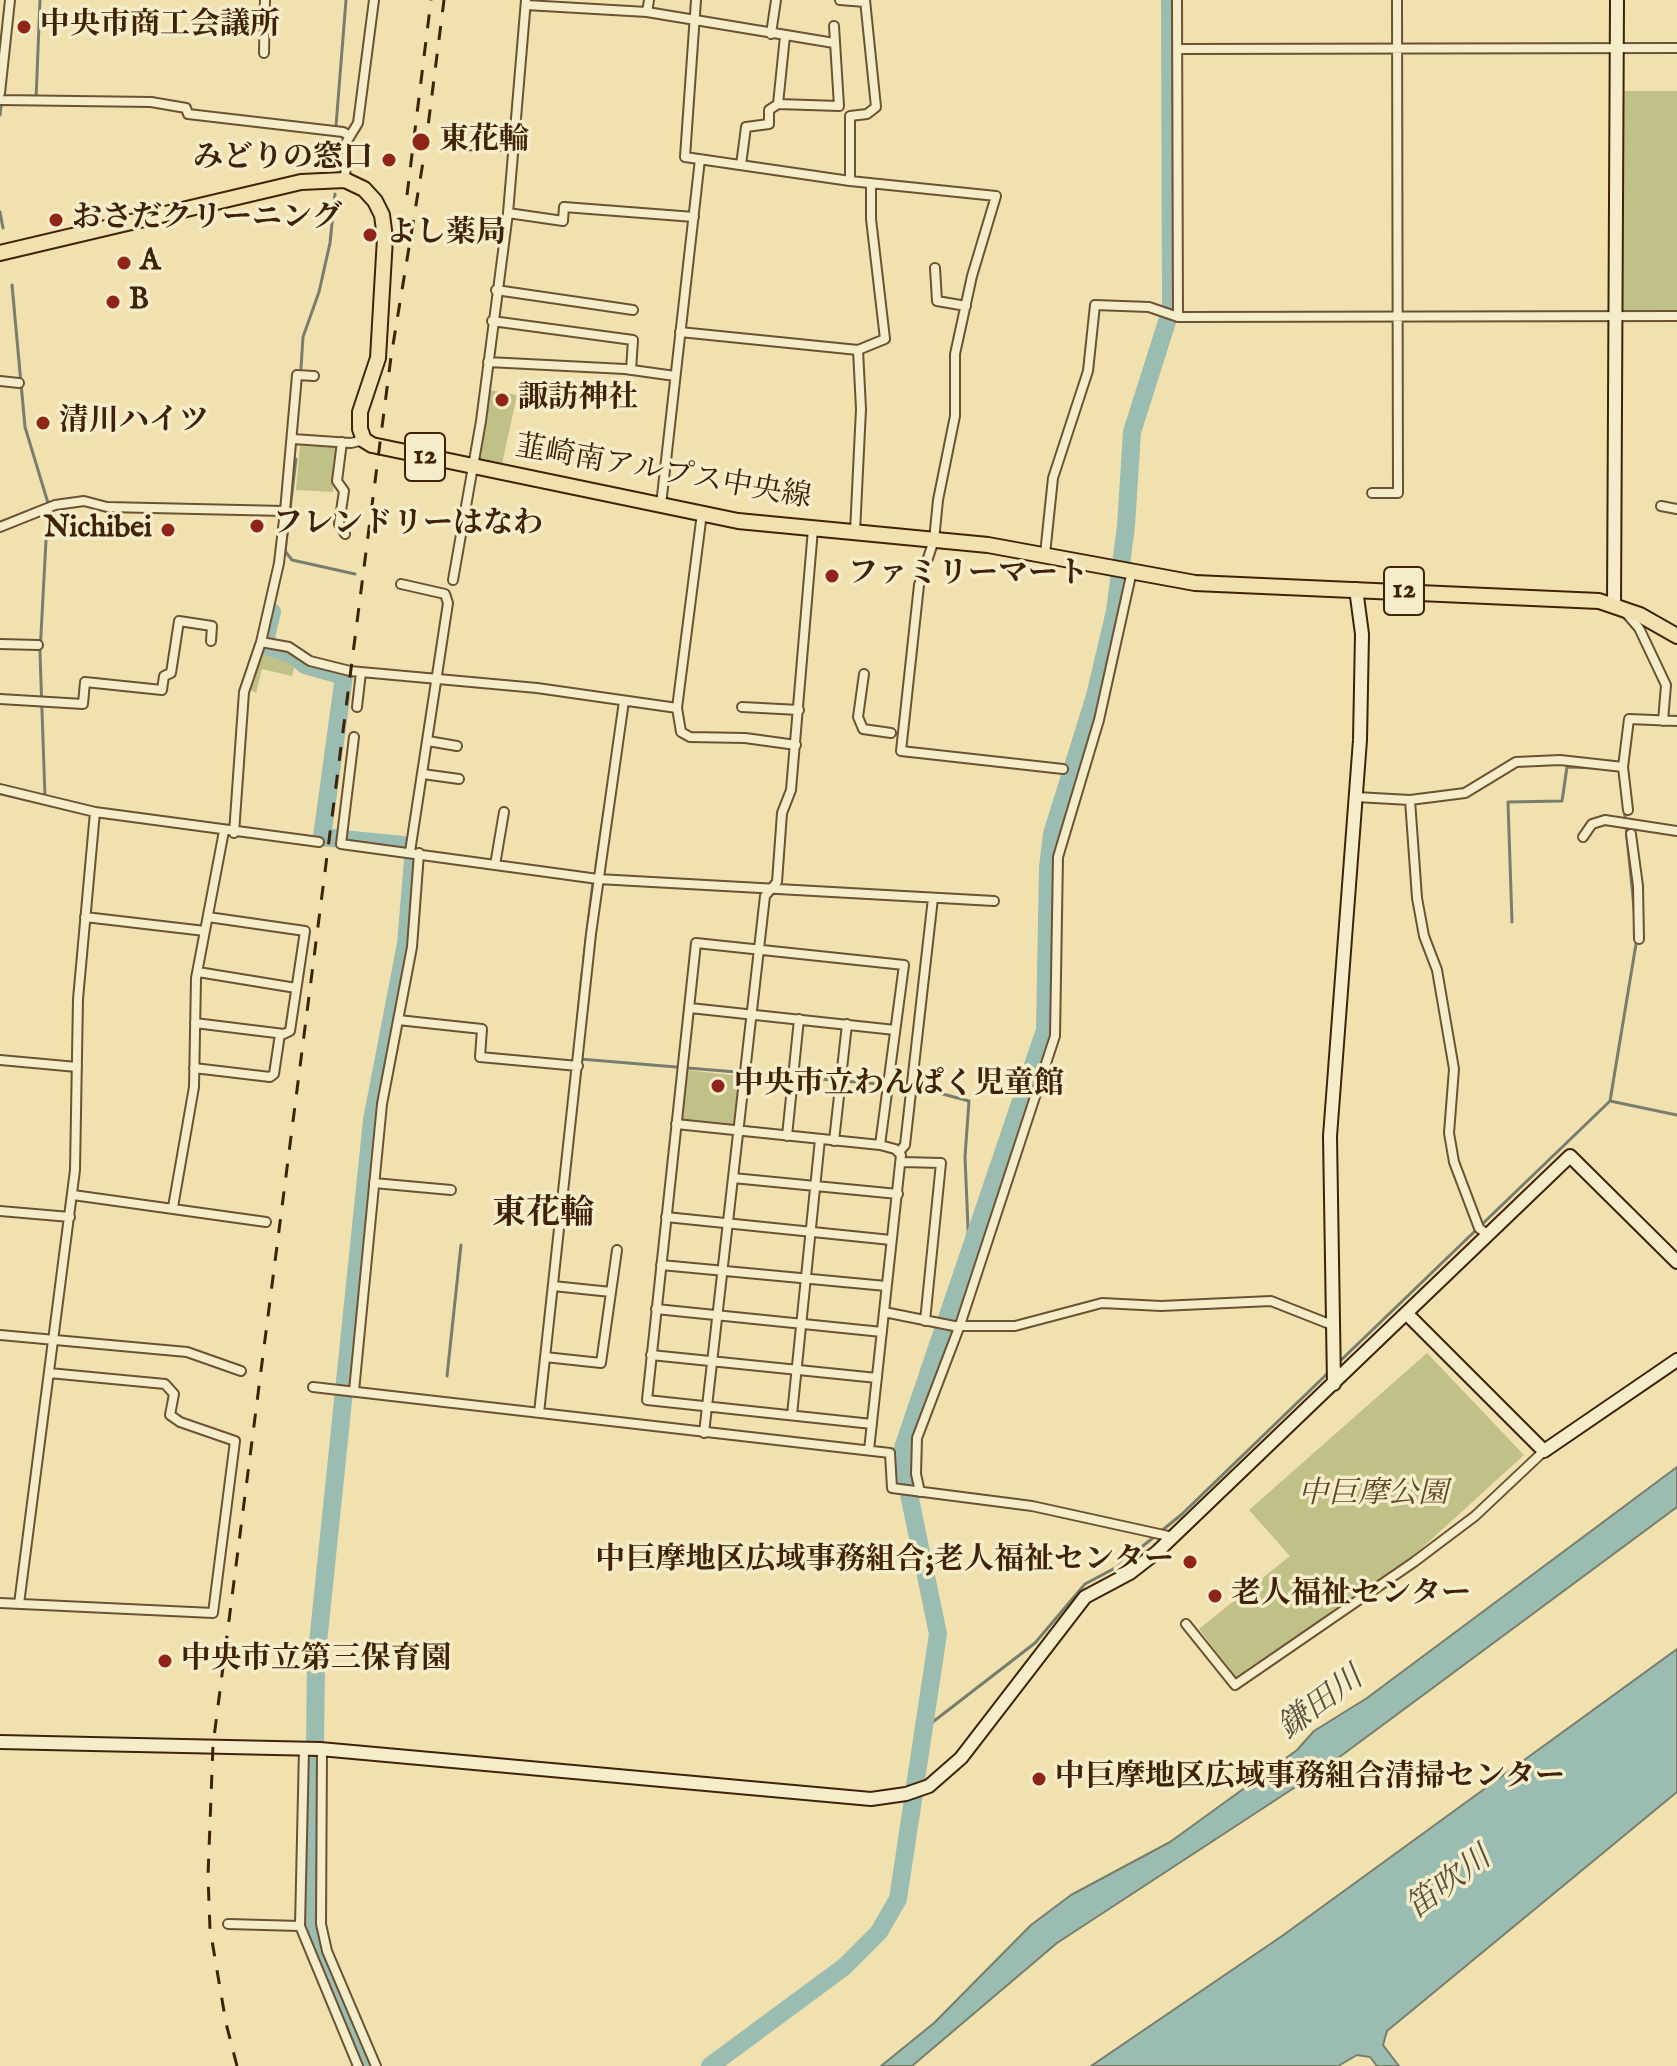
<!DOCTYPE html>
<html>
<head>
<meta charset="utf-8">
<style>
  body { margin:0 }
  canvas { display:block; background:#f0e1ae }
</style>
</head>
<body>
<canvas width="1677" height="2066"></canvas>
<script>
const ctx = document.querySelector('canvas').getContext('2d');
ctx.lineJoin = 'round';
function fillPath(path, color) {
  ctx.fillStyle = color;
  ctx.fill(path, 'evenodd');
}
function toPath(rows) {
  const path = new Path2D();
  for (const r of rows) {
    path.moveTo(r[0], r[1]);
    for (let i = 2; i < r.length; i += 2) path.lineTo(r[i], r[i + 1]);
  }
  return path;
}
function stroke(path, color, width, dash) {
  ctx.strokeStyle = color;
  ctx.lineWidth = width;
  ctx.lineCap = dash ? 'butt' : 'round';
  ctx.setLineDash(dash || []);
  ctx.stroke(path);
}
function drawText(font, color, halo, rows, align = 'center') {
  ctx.font = font + ' "IM FELL English","Noto Serif JP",serif';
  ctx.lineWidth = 7;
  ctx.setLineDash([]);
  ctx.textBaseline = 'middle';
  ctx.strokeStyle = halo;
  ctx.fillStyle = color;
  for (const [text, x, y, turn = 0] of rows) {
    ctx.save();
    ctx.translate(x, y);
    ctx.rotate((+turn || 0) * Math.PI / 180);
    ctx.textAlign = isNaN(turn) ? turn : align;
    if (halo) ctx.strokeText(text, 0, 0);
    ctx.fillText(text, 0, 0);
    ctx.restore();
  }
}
const green = toPath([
  [1618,91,1677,91,1677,316,1615,316],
  [489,390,517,395,502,464,477,459],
  [300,446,336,447,333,492,296,490],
  [262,652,295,664,292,676,262,669,256,693,247,688],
  [686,1070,739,1076,734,1126,680,1121],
  [1427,1353,1524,1455,1411,1558,1236,1677,1199,1629,1290,1556,1249,1510]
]);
const water = toPath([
  [1677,1467,1677,1507,1326,1767,1057,1943,912,2066,881,2066,934,2023,1031,1925,1071,1895,1170,1842,1297,1750,1314,1731,1367,1698,1677,1467],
  [1677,1649,1677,1792,1387,2031,1383,2045,1399,2066,1377,2066,1370,2057,1357,2055,1338,2066,1091,2066,1282,1936,1677,1649]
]);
const stream = toPath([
  [36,100,40,0],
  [0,115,1,106,6,102],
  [336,126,346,0],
  [0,212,3,228],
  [12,285,25,427,48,503,40,653,45,797],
  [301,368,303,337,319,292,330,243,335,194],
  [296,459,285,551,292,560,355,574],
  [1624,806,1635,918],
  [596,866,609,779],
  [1512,922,1508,802,1562,801,1567,767,1599,768],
  [584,957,593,882],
  [576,1037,582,973],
  [580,1059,916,1087,969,1101,965,1157,969,1251],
  [1610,1101,1677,1115],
  [1337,1364,1610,1101,1637,938],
  [447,1376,461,1245],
  [925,1728,1035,1643,1085,1584,1117,1567,1181,1515,1329,1372]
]);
const river = toPath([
  [272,612,266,637,269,647,294,655,305,665,344,676,322,837,403,845],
  [369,2066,317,1940,313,1921,316,1662,372,1120,406,944,413,860],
  [710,2066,844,1967,879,1932,898,1899,938,1634,903,1465,903,1448,1045,1030,1048,867,1052,834,1095,696,1115,611,1126,526,1132,432,1171,309,1170,0]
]);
const street = toPath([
  [696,0,685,157,850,181,996,196,972,276,955,354,955,416,938,500,934,540,919,585,901,751,1063,769],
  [840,0,865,2],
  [1177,0,1178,317],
  [526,5,647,12,834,43],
  [647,12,649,0],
  [771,34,776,0],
  [1177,49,1677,48],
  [264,53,265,0],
  [0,93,10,0],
  [0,100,151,102,186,108,188,114,343,132,350,136],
  [778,104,839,106,834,26],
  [455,145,516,146],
  [741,165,746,127,769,124,769,110,778,104,785,36],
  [345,180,347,141,358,123,374,0],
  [850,181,850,116,867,114,876,107,865,0],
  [508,213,563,221,564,207,694,217],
  [935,268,937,301,966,306],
  [496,290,633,310],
  [492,321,633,340,631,370],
  [680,332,858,350,885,339,871,219,871,183],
  [488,362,625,369,675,376],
  [0,381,19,383],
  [293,439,351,443,364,440],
  [342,442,337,481,344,491,339,524,345,534],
  [1372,493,1398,493,1397,0],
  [661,505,700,159],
  [1661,506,1677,509],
  [285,511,297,375,314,376],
  [702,513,677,708,681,732,690,737,745,738,796,745],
  [0,527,55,505,84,501,107,507,285,511,279,563,261,642],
  [855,532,861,409,858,350],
  [1045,554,1053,478,1088,371,1095,305,1149,307,1178,317,1677,316],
  [453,580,481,421,508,213,526,0],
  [401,584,445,594,448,603,410,852],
  [1626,613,1639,628,1666,685,1663,721],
  [0,644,38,645],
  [864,674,858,717,863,729,891,733],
  [0,699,83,704,85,682,162,690,164,676,171,673,179,621,212,626,211,641],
  [357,707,361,672],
  [742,707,799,710],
  [354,737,341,844,598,879,994,901],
  [428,741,457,746],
  [1623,767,1629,719,1677,721],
  [423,774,459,779],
  [0,789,95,812,319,842],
  [1356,797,1410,800,1417,898,1424,936,1437,970,1454,1069,1449,1133,1454,1162,1479,1228,1488,1235],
  [1410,800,1465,793,1516,762,1560,760,1623,767,1628,810],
  [234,833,244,692,261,642,289,647,310,661,350,671,537,688,677,708],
  [1631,834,1638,886,1639,939],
  [1583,837,1592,824,1605,820,1677,831],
  [495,865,504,812],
  [85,917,205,931],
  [198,972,296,988],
  [690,1008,895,1030],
  [398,1020,482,1029,480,1057,578,1066],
  [195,1023,284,1034,290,1031,305,931,208,917],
  [0,1060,77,1067],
  [194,1068,270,1077,274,1074,280,1034],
  [676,1124,880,1145,895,1149,901,1155,869,1450],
  [787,1136,799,1019],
  [834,1141,847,1024],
  [899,1152,905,1145,933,898],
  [902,1162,941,1163,925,1321],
  [733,1178,898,1194],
  [374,1183,451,1190],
  [73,1195,266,1222],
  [173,1207,194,1087,196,978,224,831],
  [0,1211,70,1217],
  [666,1217,891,1240],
  [661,1265,886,1286],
  [553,1286,611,1292],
  [656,1309,882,1332],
  [884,1312,954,1326,1015,1326,1102,1303,1161,1306,1271,1301,1332,1325],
  [0,1335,187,1352,241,1371],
  [651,1355,877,1378],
  [545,1357,601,1363,617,1250],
  [313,1387,890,1453,892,1488,1032,1506,1173,1537],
  [354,1391,382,1104,412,947,419,853],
  [539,1413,591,934,624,701],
  [792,1415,820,1139],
  [872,1424,647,1400,696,943,904,965,880,1145],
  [704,1433,765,896,777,882,782,813,791,790,813,529],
  [920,1492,916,1474,917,1438,960,1325,1055,1036,1058,857,1099,720,1132,571],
  [0,1603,213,1613,235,1441,180,1422,170,1415,174,1394,165,1384,49,1373],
  [19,1604,75,1170,78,999,95,812],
  [1186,1624,1235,1685,1414,1562,1475,1516,1544,1451],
  [304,1749,300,1926,358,2066],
  [322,1750,321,1924,327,1951,376,2066],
  [228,1924,300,1926]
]);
const secondary = toPath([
  [1614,605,1617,0],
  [1407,1314,1544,1451,1677,1360],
  [1334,1384,1330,1136,1360,740,1362,634,1356,589],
  [0,1742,320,1749,871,1799,906,1794,929,1786,961,1758,1085,1597,1130,1573,1157,1552,1570,1156,1677,1262]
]);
const primary = toPath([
  [0,253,301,182,345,180,364,189,375,201,382,215,385,238,378,358,360,412,360,429,364,440,372,445,738,521,988,545,1195,583,1599,601,1640,615,1677,636]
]);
const rail = toPath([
  [407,195,431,0],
  [237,2066,226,2023,210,1929,208,1876,213,1745,391,357,425,150,444,0]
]);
const markers = [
  [24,27,8,"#8f2418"],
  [421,142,10,"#8f2418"],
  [389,160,8,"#8f2418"],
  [56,220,8,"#8f2418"],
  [370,235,8,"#8f2418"],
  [124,263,8,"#8f2418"],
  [113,302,8,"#8f2418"],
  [502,400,8,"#8f2418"],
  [43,423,8,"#8f2418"],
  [257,526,8,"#8f2418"],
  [168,530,8,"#8f2418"],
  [832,576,8,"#8f2418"],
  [718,1086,8,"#8f2418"],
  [1190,1562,8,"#8f2418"],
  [1215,1596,8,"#8f2418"],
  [165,1661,8,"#8f2418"],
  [1039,1779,8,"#8f2418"]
];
const shields = [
  [425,457,40],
  [1404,591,40]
];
const shieldNames = [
  ["12",425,457],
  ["12",1404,591]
];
const poiNames = [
  ["中央市商工会議所",40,27],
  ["東花輪",439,142],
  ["みどりの窓口",373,160,"right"],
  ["おさだクリーニング",72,220],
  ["よし薬局",386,235],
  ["A",140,263],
  ["B",129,302],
  ["諏訪神社",518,400],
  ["清川ハイツ",59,423],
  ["フレンドリーはなわ",273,526],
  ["Nichibei",152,530,"right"],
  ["ファミリーマート",848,576],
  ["中央市立わんぱく児童館",734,1086],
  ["中巨摩地区広域事務組合;老人福祉センター",1174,1562,"right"],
  ["老人福祉センター",1231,1596],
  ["中央市立第三保育園",181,1661],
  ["中巨摩地区広域事務組合清掃センター",1055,1779]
];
const streetNames = [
  ["韮崎南アルプス中央線",663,474,10]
];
const parkNames = [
  ["中巨摩公園",1373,1496]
];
const waterNames = [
  ["鎌田川",1322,1705,-37],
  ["笛吹川",1450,1885,-37]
];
const quarterNames = [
  ["東花輪",543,1216]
];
fillPath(green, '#c0c186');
fillPath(water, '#9bbcb1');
stroke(water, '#777e6e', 2);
stroke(stream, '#777e6e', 3);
stroke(river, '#9bbcb1', 18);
stroke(street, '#6c5132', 12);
stroke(secondary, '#402109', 16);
stroke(primary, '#402109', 18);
stroke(street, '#f5ecca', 8);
stroke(secondary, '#f5ecca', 12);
stroke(primary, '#f0e1ae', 14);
stroke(rail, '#402109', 3, [14, 14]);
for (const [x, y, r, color] of markers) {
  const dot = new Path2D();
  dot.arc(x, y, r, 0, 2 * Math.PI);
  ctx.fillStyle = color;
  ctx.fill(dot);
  stroke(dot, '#f5ecca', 3);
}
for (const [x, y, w] of shields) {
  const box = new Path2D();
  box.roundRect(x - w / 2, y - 24, w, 48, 6);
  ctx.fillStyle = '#f5ecca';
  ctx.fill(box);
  stroke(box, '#402109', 2);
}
drawText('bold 28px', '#402109', null, shieldNames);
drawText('bold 30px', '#402109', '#f5ecca', poiNames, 'left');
drawText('30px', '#402109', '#f5ecca', streetNames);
drawText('italic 30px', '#604928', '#f5ecca', parkNames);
drawText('italic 32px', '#5b503b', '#f5ecca', waterNames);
drawText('bold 34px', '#402109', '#f5ecca', quarterNames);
</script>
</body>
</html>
